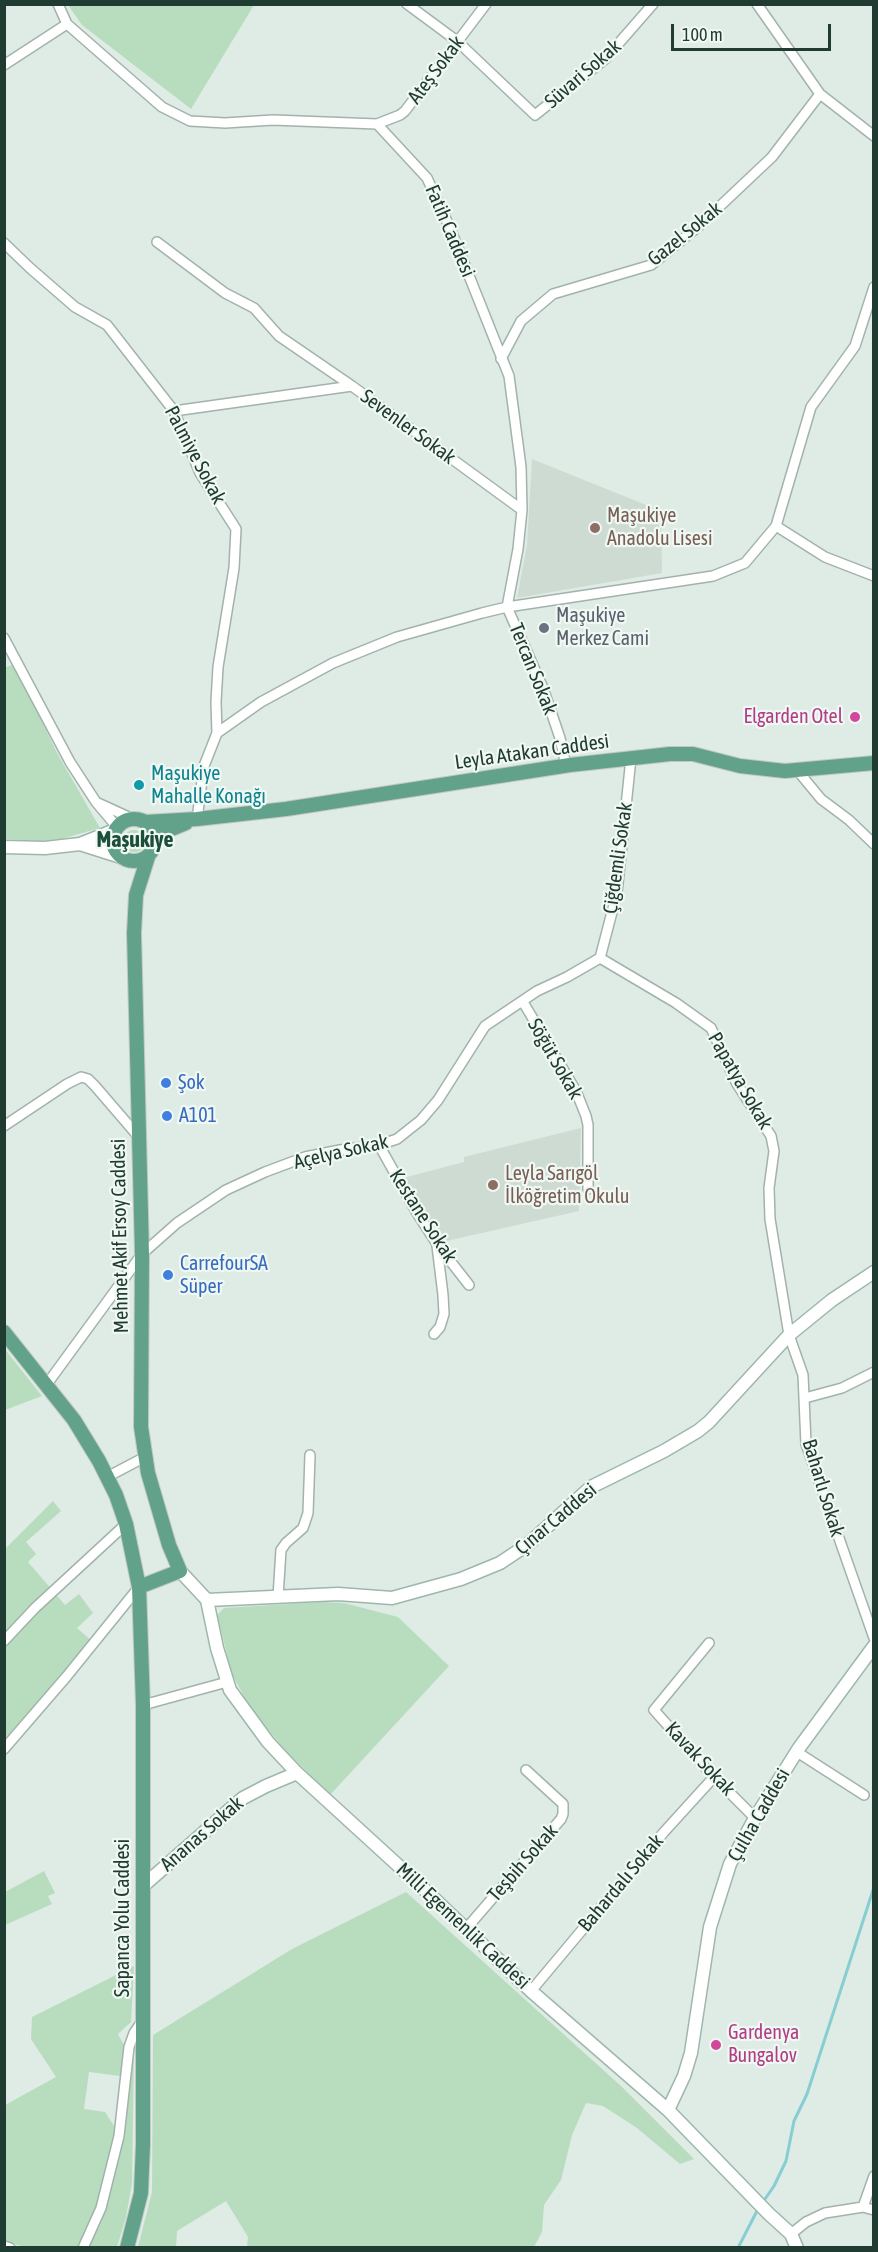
<!DOCTYPE html>
<html>
<head>
<meta charset="utf-8">
<style>
  body { margin:0 }
  #map { position:relative; width:878px; height:2252px; overflow:hidden; background:#dfebe5; font-family:"Asap Condensed",sans-serif }
  canvas { display:block }
  .frame { position:absolute; inset:0; border:6px solid #203b31; pointer-events:none }
  .scale { position:absolute; left:671px; top:24px; width:160px; height:27px; box-sizing:border-box; border:3px solid #203b31; border-top:0; padding-left:8px; font-size:18px; line-height:21px; white-space:nowrap; color:#203b31; -webkit-text-stroke:4px #f0f8f3; paint-order:stroke }
</style>
</head>
<body>
<div id="map">
<canvas width="878" height="2252"></canvas>
<div class="frame"></div>
<div class="scale">100 m</div>
</div>
<script>
const ctx = document.querySelector('canvas').getContext('2d');
ctx.lineJoin = 'round';
function fillPath(path, color) {
  ctx.fillStyle = color;
  ctx.fill(path, 'evenodd');
}
function toPath(rows) {
  const path = new Path2D();
  for (const r of rows) {
    if (r.length === 3) {
      path.moveTo(r[0] + r[2], r[1]);
      path.arc(r[0], r[1], r[2], 0, 2 * Math.PI);
      continue;
    }
    path.moveTo(r[0], r[1]);
    for (let i = 2; i < r.length; i += 2) path.lineTo(r[i], r[i + 1]);
  }
  return path;
}
function stroke(path, color, width, dash) {
  ctx.strokeStyle = color;
  ctx.lineWidth = width;
  ctx.lineCap = dash ? 'butt' : 'round';
  ctx.setLineDash(dash || []);
  ctx.stroke(path);
}
function drawText(font, color, halo, rows, align = 'center') {
  ctx.font = font + ' "Asap Condensed",sans-serif';
  ctx.lineWidth = 4.5;
  ctx.setLineDash([]);
  ctx.textBaseline = 'middle';
  ctx.strokeStyle = halo;
  ctx.fillStyle = color;
  for (const [text, x, y, turn = 0] of rows) {
    ctx.save();
    ctx.translate(x, y);
    ctx.rotate((+turn || 0) * Math.PI / 180);
    ctx.textAlign = isNaN(turn) ? turn : align;
    if (halo) ctx.strokeText(text, 0, 0);
    ctx.fillText(text, 0, 0);
    ctx.restore();
  }
}
const built = toPath([
  [532,459,661,511,662,573,517,598,527,545],
  [581,1128,579,1211,442,1242,426,1220,403,1178,464,1162,464,1157]
]);
const green = toPath([
  [68,5,254,5,191,109,82,25],
  [12,665,28,692,57,753,100,828,61,839,39,841,5,839,4,668],
  [134,841,11],
  [4,1348,42,1396,5,1410,4,1410],
  [53,1501,61,1511,26,1542,36,1554,28,1562,65,1605,79,1594,93,1613,77,1628,94,1643,5,1749,5,1549],
  [322,1602,344,1603,398,1617,449,1666,330,1795,285,1750,249,1706,232,1674,217,1615,224,1608],
  [44,1871,55,1893,48,1896,52,1904,5,1925,5,1892],
  [406,1892,621,2086,694,2159,680,2164,637,2128,603,2106,586,2103,572,2135,561,2180,544,2205,542,2232,534,2247,247,2247,248,2237,226,2201,177,2231,176,2247,138,2247,152,2192,153,2035,292,1949],
  [134,1966,131,2022,118,2034,125,2047,120,2076,89,2072,84,2109,105,2112,116,2129,96,2211,77,2247,24,2247,5,2241,5,2105,56,2077,31,2039,32,2017],
  [134,2049,132,2183,126,2217,117,2247,88,2248,109,2194,120,2155,132,2057]
]);
const stream = toPath([
  [763,2202,774,2186,786,2161,794,2121,807,2094,874,1887],
  [738,2248,759,2207]
]);
const street = toPath([
  [58,4,67,24,162,107,190,121,225,123,273,120,377,124,427,178,450,228,509,376,521,467,522,510,518,549,507,607,543,688,560,738,566,766],
  [407,4,457,41,535,115,605,59,653,4],
  [757,4,820,94,874,136],
  [4,65,67,24],
  [377,124,400,115,405,111,486,4],
  [157,242,225,293,254,308,279,336,352,386],
  [4,243,30,268,75,307,107,325,174,411,200,473,236,529,234,568,218,667,216,702,217,733],
  [501,359,521,321,553,294,651,265,700,225,772,157,820,94],
  [174,411,352,386,522,510],
  [776,526,825,557,874,576],
  [4,638,70,762,96,802,117,827],
  [797,770,821,799,849,820,874,844],
  [98,803,133,819],
  [197,819,204,766,217,733,261,702,333,663,397,637,482,613,507,607,713,576,745,563,776,526,811,407,855,346,874,287],
  [600,958,676,1003,711,1028,737,1084,771,1136,774,1151,769,1188,770,1219,789,1335,803,1375,806,1444,874,1638],
  [600,958,617,893,631,758],
  [523,1002,576,1091,586,1116,588,1125,588,1189],
  [4,1126,67,1084,81,1077,88,1079,95,1086,138,1136],
  [379,1145,417,1213,437,1244,469,1285],
  [434,1334,440,1327,444,1314,443,1295,437,1246],
  [47,1384,142,1254,177,1223,226,1190,265,1172,305,1157,340,1150,379,1145,397,1139,421,1120,438,1100,485,1026,537,991,567,977,600,958],
  [805,1398,842,1388,874,1372],
  [107,1477,145,1457],
  [278,1597,281,1550,286,1543,303,1528,308,1513,310,1455],
  [4,1641,35,1608,126,1524],
  [709,1643,654,1710,714,1777,755,1818],
  [143,1705,227,1682],
  [4,1749,67,1676,139,1587],
  [797,1752,864,1795],
  [465,1930,561,1819,563,1814,563,1804,526,1770],
  [531,1991,664,1832,714,1777],
  [863,2207,874,2176],
  [791,2234,806,2222,825,2213,863,2207,874,2210],
  [4,2246,10,2248],
  [83,2248,101,2208,119,2136,129,2047,134,2033,143,2020]
]);
const secondary = toPath([
  [80,844,121,857],
  [4,847,45,848,80,844,115,830],
  [180,1571,207,1600,217,1648,230,1690,268,1742,297,1773,425,1890,531,1991,668,2110,769,2214,791,2234,797,2248],
  [207,1600,338,1594,392,1598,461,1579,500,1563,527,1545,591,1487,664,1451,698,1431,709,1422,789,1335,832,1300,874,1272],
  [143,1886,243,1798,266,1786,297,1773],
  [668,2110,684,2076,691,2053,710,1927,730,1864,755,1818,799,1748,874,1646]
]);
const primary = toPath([
  [134,840,21],
  [145,822,197,819,286,809,570,765,670,754,693,754,740,766,785,771,874,763],
  [155,841,169,830,186,823],
  [4,1332,74,1420,99,1461,116,1495,126,1524,139,1587,143,1705,143,2144,141,2193,127,2248],
  [139,1587,180,1571,169,1545,148,1473,141,1427,142,1254,134,933,136,895,148,857]
]);
const markers = [
  [595,528,6,"#8d6e63"],
  [544,628,6,"#6b7280"],
  [855,717,6,"#d1479c"],
  [139,785,6,"#0f9aa8"],
  [166,1083,6,"#3f7fe0"],
  [167,1116,6,"#3f7fe0"],
  [493,1185,6,"#8d6e63"],
  [168,1275,6,"#3f7fe0"],
  [716,2045,6,"#d1479c"]
];
const streetNames = [
  ["Ateş Sokak",436,70,-53],
  ["Süvari Sokak",583,74,-41],
  ["Fatih Caddesi",450,231,67],
  ["Gazel Sokak",685,234,-39],
  ["Sevenler Sokak",408,427,36],
  ["Palmiye Sokak",195,455,62],
  ["Tercan Sokak",533,669,68],
  ["Leyla Atakan Caddesi",532,752,-8],
  ["Çiğdemli Sokak",618,858,-82],
  ["Söğüt Sokak",555,1059,60],
  ["Papatya Sokak",740,1081,60],
  ["Açelya Sokak",341,1152,-13],
  ["Kestane Sokak",423,1216,57],
  ["Mehmet Akif Ersoy Caddesi",120,1236,-91],
  ["Baharlı Sokak",823,1488,73],
  ["Çınar Caddesi",556,1519,-40],
  ["Kavak Sokak",700,1759,47],
  ["Çulha Caddesi",759,1815,-60],
  ["Ananas Sokak",202,1834,-41],
  ["Teşbih Sokak",523,1863,-49],
  ["Bahardalı Sokak",621,1883,-50],
  ["Sapanca Yolu Caddesi",123,1918,-90],
  ["Milli Egemenlik Caddesi",463,1926,43]
];
const educationNames = [
  ["Maşukiye",607,516],
  ["Anadolu Lisesi",607,539],
  ["Leyla Sarıgöl",505,1174],
  ["İlköğretim Okulu",505,1197]
];
const worshipNames = [
  ["Maşukiye",556,616],
  ["Merkez Cami",556,639]
];
const hotelNames = [
  ["Elgarden Otel",843,717],
  ["Gardenya",728,2033,"left"],
  ["Bungalov",728,2056,"left"]
];
const cultureNames = [
  ["Maşukiye",151,774],
  ["Mahalle Konağı",151,797]
];
const shopNames = [
  ["Şok",178,1083],
  ["A101",179,1116],
  ["CarrefourSA",180,1264],
  ["Süper",180,1287]
];
const quarterNames = [
  ["Maşukiye",135,840]
];
fillPath(built, '#cedbd3');
fillPath(green, '#b8ddbe');
stroke(stream, '#86ced2', 3);
stroke(street, '#a2b3ab', 12);
stroke(secondary, '#9eb7ab', 15);
stroke(primary, '#c1c8c5', 16);
stroke(street, '#fff', 9);
stroke(secondary, '#fff', 12);
stroke(primary, '#63a28a', 14);
for (const [x, y, r, color] of markers) {
  const dot = new Path2D();
  dot.arc(x, y, r, 0, 2 * Math.PI);
  ctx.fillStyle = color;
  ctx.fill(dot);
  stroke(dot, '#f0f8f3', 2);
}
drawText('20px', '#203b31', '#f0f8f3', streetNames);
drawText('20px', '#785e54', '#f0f8f3', educationNames, 'left');
drawText('20px', '#5b616d', '#f0f8f3', worshipNames, 'left');
drawText('20px', '#b23c85', '#f0f8f3', hotelNames, 'right');
drawText('20px', '#0d838f', '#f0f8f3', cultureNames, 'left');
drawText('20px', '#366cbe', '#f0f8f3', shopNames, 'left');
drawText('bold 22px', '#1c4e3c', '#f0f8f3', quarterNames);
</script>
</body>
</html>
